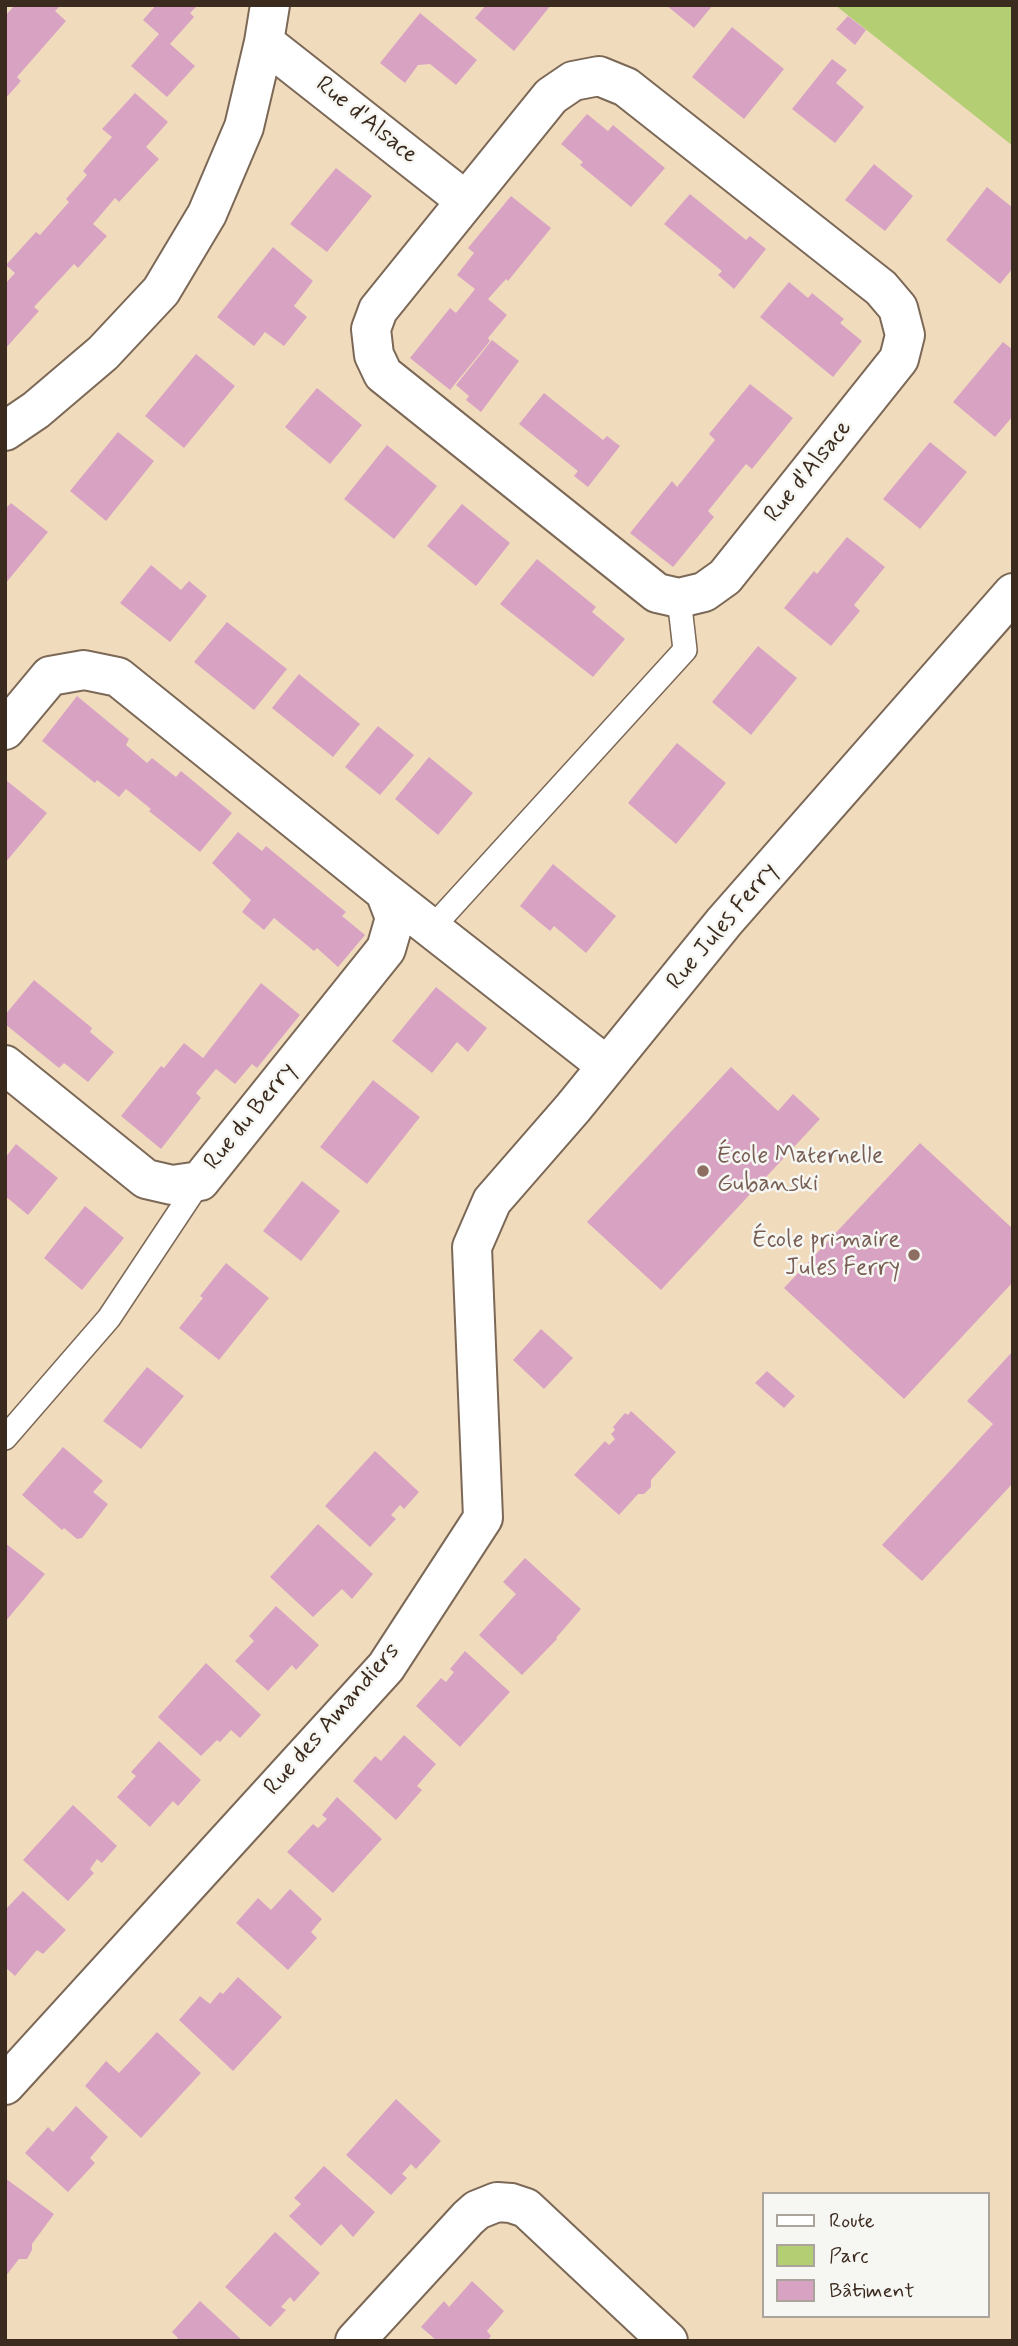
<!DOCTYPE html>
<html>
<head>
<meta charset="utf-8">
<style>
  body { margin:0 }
  #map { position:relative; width:1018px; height:2346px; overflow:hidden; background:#f1dbbd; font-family:Mynerve,sans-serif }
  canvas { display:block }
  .frame { position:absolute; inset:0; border:7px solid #3b2a1e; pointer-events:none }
  .legend { position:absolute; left:762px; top:2192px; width:228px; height:126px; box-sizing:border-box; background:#f6f6f2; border:2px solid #aba49d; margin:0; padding:9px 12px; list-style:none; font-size:21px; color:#3b2a1e }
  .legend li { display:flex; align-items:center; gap:14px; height:35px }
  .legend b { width:35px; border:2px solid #aba49d }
</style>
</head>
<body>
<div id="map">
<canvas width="1018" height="2346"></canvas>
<div class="frame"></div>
<ul class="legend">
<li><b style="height:9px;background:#fff"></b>Route</li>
<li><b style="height:19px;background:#b4ce74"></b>Parc</li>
<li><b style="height:19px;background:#d8a3c3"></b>Bâtiment</li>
</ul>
</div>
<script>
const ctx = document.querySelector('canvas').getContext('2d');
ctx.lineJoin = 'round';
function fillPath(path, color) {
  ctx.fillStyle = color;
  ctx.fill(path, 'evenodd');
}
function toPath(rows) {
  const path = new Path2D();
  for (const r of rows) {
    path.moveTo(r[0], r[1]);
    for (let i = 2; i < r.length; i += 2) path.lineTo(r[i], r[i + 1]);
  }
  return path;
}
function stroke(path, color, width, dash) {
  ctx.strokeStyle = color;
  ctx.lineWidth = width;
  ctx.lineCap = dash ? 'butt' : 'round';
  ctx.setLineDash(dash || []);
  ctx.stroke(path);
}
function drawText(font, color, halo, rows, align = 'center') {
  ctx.font = font + ' Mynerve,sans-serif';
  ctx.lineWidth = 5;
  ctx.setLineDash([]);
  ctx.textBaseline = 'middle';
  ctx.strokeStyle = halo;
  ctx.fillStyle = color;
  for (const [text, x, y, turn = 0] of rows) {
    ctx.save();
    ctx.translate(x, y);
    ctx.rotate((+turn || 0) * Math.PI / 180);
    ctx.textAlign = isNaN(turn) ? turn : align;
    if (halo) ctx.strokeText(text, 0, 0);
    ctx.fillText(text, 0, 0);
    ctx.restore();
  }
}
const green = toPath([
  [835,5,1013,5,1013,146]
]);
const building = toPath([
  [15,5,61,5,55,11,66,21,17,77,21,81,5,99,5,30,7,28,5,16],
  [156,5,198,5,190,13,194,17,170,44,195,66,167,97,131,66,159,34,143,20],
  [486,5,551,5,514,51,475,18],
  [666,5,713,5,694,28],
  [420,13,477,60,456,85,430,64,418,65,405,83,380,63],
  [848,16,866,30,855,45,836,29],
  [732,27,784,69,744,119,692,77],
  [832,59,847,70,836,83,864,107,835,143,792,109],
  [135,93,168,122,146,147,159,159,119,202,115,198,93,224,107,236,78,268,74,264,34,307,39,311,5,349,5,284,15,273,6,265,36,232,40,235,69,202,66,199,87,175,83,171,112,137,102,129],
  [587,114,608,131,613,125,665,168,631,207,580,165,583,162,561,144],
  [874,164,913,196,885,231,845,200],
  [336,168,372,196,327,252,290,224],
  [987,187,1013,208,1013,268,1000,284,946,240],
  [690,194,746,240,750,236,766,249,734,289,718,275,722,271,664,224],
  [511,196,551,228,508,281,506,279,488,299,507,315,488,338,490,341,450,390,410,358,450,308,456,313,475,289,457,275,474,253,468,248],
  [273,247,313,281,294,306,307,317,284,346,265,332,254,346,217,317],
  [789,282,808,298,812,293,844,319,840,323,862,341,833,377,760,317],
  [492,340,519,361,481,412,466,400,469,396,456,385],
  [1003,342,1013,350,1013,416,995,437,953,402],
  [196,354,235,386,184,448,145,416],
  [750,384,793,418,752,469,746,464,708,511,714,517,673,567,630,533,672,481,677,487,715,440,709,434],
  [317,388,362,425,330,464,285,427],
  [544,393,603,440,607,436,620,446,588,487,574,476,578,471,519,424],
  [118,432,154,461,106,521,70,491],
  [930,442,967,472,920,529,883,499],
  [387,445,437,486,394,539,344,499],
  [11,503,48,532,5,584,5,509],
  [462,504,510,543,476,586,427,546],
  [847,537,885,567,854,605,860,611,831,646,784,608,814,571,817,574],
  [537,559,596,607,592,612,625,639,593,677,500,604],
  [151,565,181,590,189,581,207,596,170,642,120,603],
  [227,622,287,669,254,710,194,662],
  [758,646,797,678,751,735,712,702],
  [299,674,360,724,333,757,272,708],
  [77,696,129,739,126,745,147,763,152,758,176,777,181,771,232,813,200,852,149,811,151,809,126,789,119,797,97,780,95,783,42,741],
  [378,726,414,755,380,795,345,767],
  [677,743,726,783,676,844,628,803],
  [429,757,473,793,438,835,395,799],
  [7,781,47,813,5,863,5,783],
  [238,832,262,851,266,846,283,860,346,912,342,916,365,935,338,967,317,948,314,951,274,918,264,930,242,912,251,900,212,863],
  [553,864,616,916,586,953,554,926,550,931,520,906],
  [34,980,92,1028,90,1032,114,1052,88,1082,64,1063,59,1068,5,1024,5,1015],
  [261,983,300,1015,257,1068,252,1064,235,1084,216,1069,196,1093,201,1098,161,1149,121,1116,161,1066,164,1068,184,1043,203,1058],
  [436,987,487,1028,468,1052,457,1042,432,1073,392,1041],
  [731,1067,778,1111,793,1094,820,1119,661,1290,587,1222],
  [373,1080,420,1117,367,1184,320,1147],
  [920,1143,1013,1229,1013,1282,904,1399,784,1288],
  [16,1144,58,1178,28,1215,5,1196,5,1158],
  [302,1181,340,1211,301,1261,263,1231],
  [85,1206,124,1238,82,1290,44,1258],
  [226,1263,269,1298,219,1360,179,1328,203,1298,200,1296],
  [541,1329,573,1358,544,1389,513,1360],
  [1013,1351,1013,1483,922,1581,882,1545,993,1424,967,1401],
  [147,1367,184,1396,141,1449,103,1421],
  [767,1371,795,1396,784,1408,755,1383],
  [631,1411,676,1452,651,1480,651,1487,644,1494,638,1494,619,1515,574,1475,605,1441,609,1445,615,1439,611,1434,615,1430,613,1427,625,1413,628,1415],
  [63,1447,103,1481,93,1492,108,1504,82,1538,77,1539,64,1528,62,1530,22,1495],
  [375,1451,419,1492,404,1509,400,1505,391,1515,396,1519,370,1547,325,1506],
  [318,1524,373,1574,352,1599,342,1589,313,1617,270,1577],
  [5,1543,45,1574,5,1622],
  [525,1558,581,1609,556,1638,557,1639,522,1675,479,1635,516,1594,503,1582],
  [276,1606,319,1645,296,1670,292,1665,268,1691,235,1661,254,1641,249,1636],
  [465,1651,510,1692,460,1747,416,1706,441,1678,446,1682,454,1672,450,1669],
  [206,1663,261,1715,240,1738,231,1730,220,1742,217,1740,201,1756,158,1717],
  [404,1735,436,1764,417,1786,422,1790,396,1820,353,1781,375,1756,381,1761],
  [159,1741,201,1780,178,1806,173,1801,150,1827,117,1797,136,1776,131,1772],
  [337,1797,382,1839,333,1893,287,1852,313,1824,318,1828,327,1819,322,1815],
  [73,1805,117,1846,102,1863,97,1859,90,1869,94,1873,68,1901,23,1860],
  [290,1889,322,1919,311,1932,317,1938,288,1970,236,1923,258,1898,271,1910],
  [23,1891,66,1930,43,1954,37,1950,15,1976,5,1967,5,1910],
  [238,1977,282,2017,233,2071,179,2020,200,1996,210,2004,220,1992,223,1994],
  [157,2032,201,2073,141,2138,85,2086,106,2061,119,2073],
  [396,2099,441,2141,416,2169,411,2164,402,2174,407,2178,391,2195,346,2155],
  [76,2106,108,2137,90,2158,95,2163,68,2192,25,2153,48,2127,53,2132],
  [324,2166,375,2212,353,2237,341,2224,321,2246,289,2216,301,2204,294,2198],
  [5,2178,54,2214,32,2244,32,2250,27,2259,19,2259,5,2277],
  [275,2232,320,2273,294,2302,290,2297,281,2307,286,2310,270,2327,225,2287],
  [472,2281,504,2311,487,2331,491,2336,487,2341,437,2341,421,2327,444,2301,449,2307],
  [200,2301,243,2341,176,2341,178,2338,172,2332]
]);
const lane = toPath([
  [431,929,685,650,679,598],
  [5,1438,109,1318,200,1181]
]);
const street = toPath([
  [264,42,466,201],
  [599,76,626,87,881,288,898,308,905,335,899,359,725,577,704,592,679,598,657,593,383,374,374,355,371,329,378,310,466,201,551,96,573,81,599,76],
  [5,431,36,410,103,353,161,291,207,214,244,127,264,42,270,5],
  [5,730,50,676,84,670,118,677,385,892,395,918,386,949,200,1181,172,1185,146,1179,5,1065],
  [385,892,607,1066],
  [5,2085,386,1667,483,1518,472,1247,492,1201,573,1108,724,922,1013,593],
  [355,2341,468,2218,477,2210,497,2202,511,2203,526,2208,668,2341]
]);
const markers = [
  [703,1171,7,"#8d6e63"],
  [914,1255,7,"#8d6e63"]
];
const streetNames = [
  ["Rue d'Alsace",366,121,39],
  ["Rue d'Alsace",809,472,-51],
  ["Rue Jules Ferry",723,927,-50],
  ["Rue du Berry",251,1117,-51],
  ["Rue des Amandiers",333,1720,-49]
];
const educationNames = [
  ["École Maternelle",717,1157],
  ["Gubanski",717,1185],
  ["École primaire",900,1241,"right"],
  ["Jules Ferry",900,1269,"right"]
];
fillPath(green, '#b4ce74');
fillPath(building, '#d8a3c3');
stroke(lane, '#7b6856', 26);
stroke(street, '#7b6856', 42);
stroke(lane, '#fff', 23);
stroke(street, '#fff', 38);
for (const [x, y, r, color] of markers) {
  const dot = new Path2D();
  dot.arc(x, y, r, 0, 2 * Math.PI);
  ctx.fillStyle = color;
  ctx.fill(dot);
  stroke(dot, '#f6f6f2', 2.5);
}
drawText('24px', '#3b2a1e', '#f6f6f2', streetNames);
drawText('24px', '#785e54', '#f6f6f2', educationNames, 'left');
</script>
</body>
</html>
